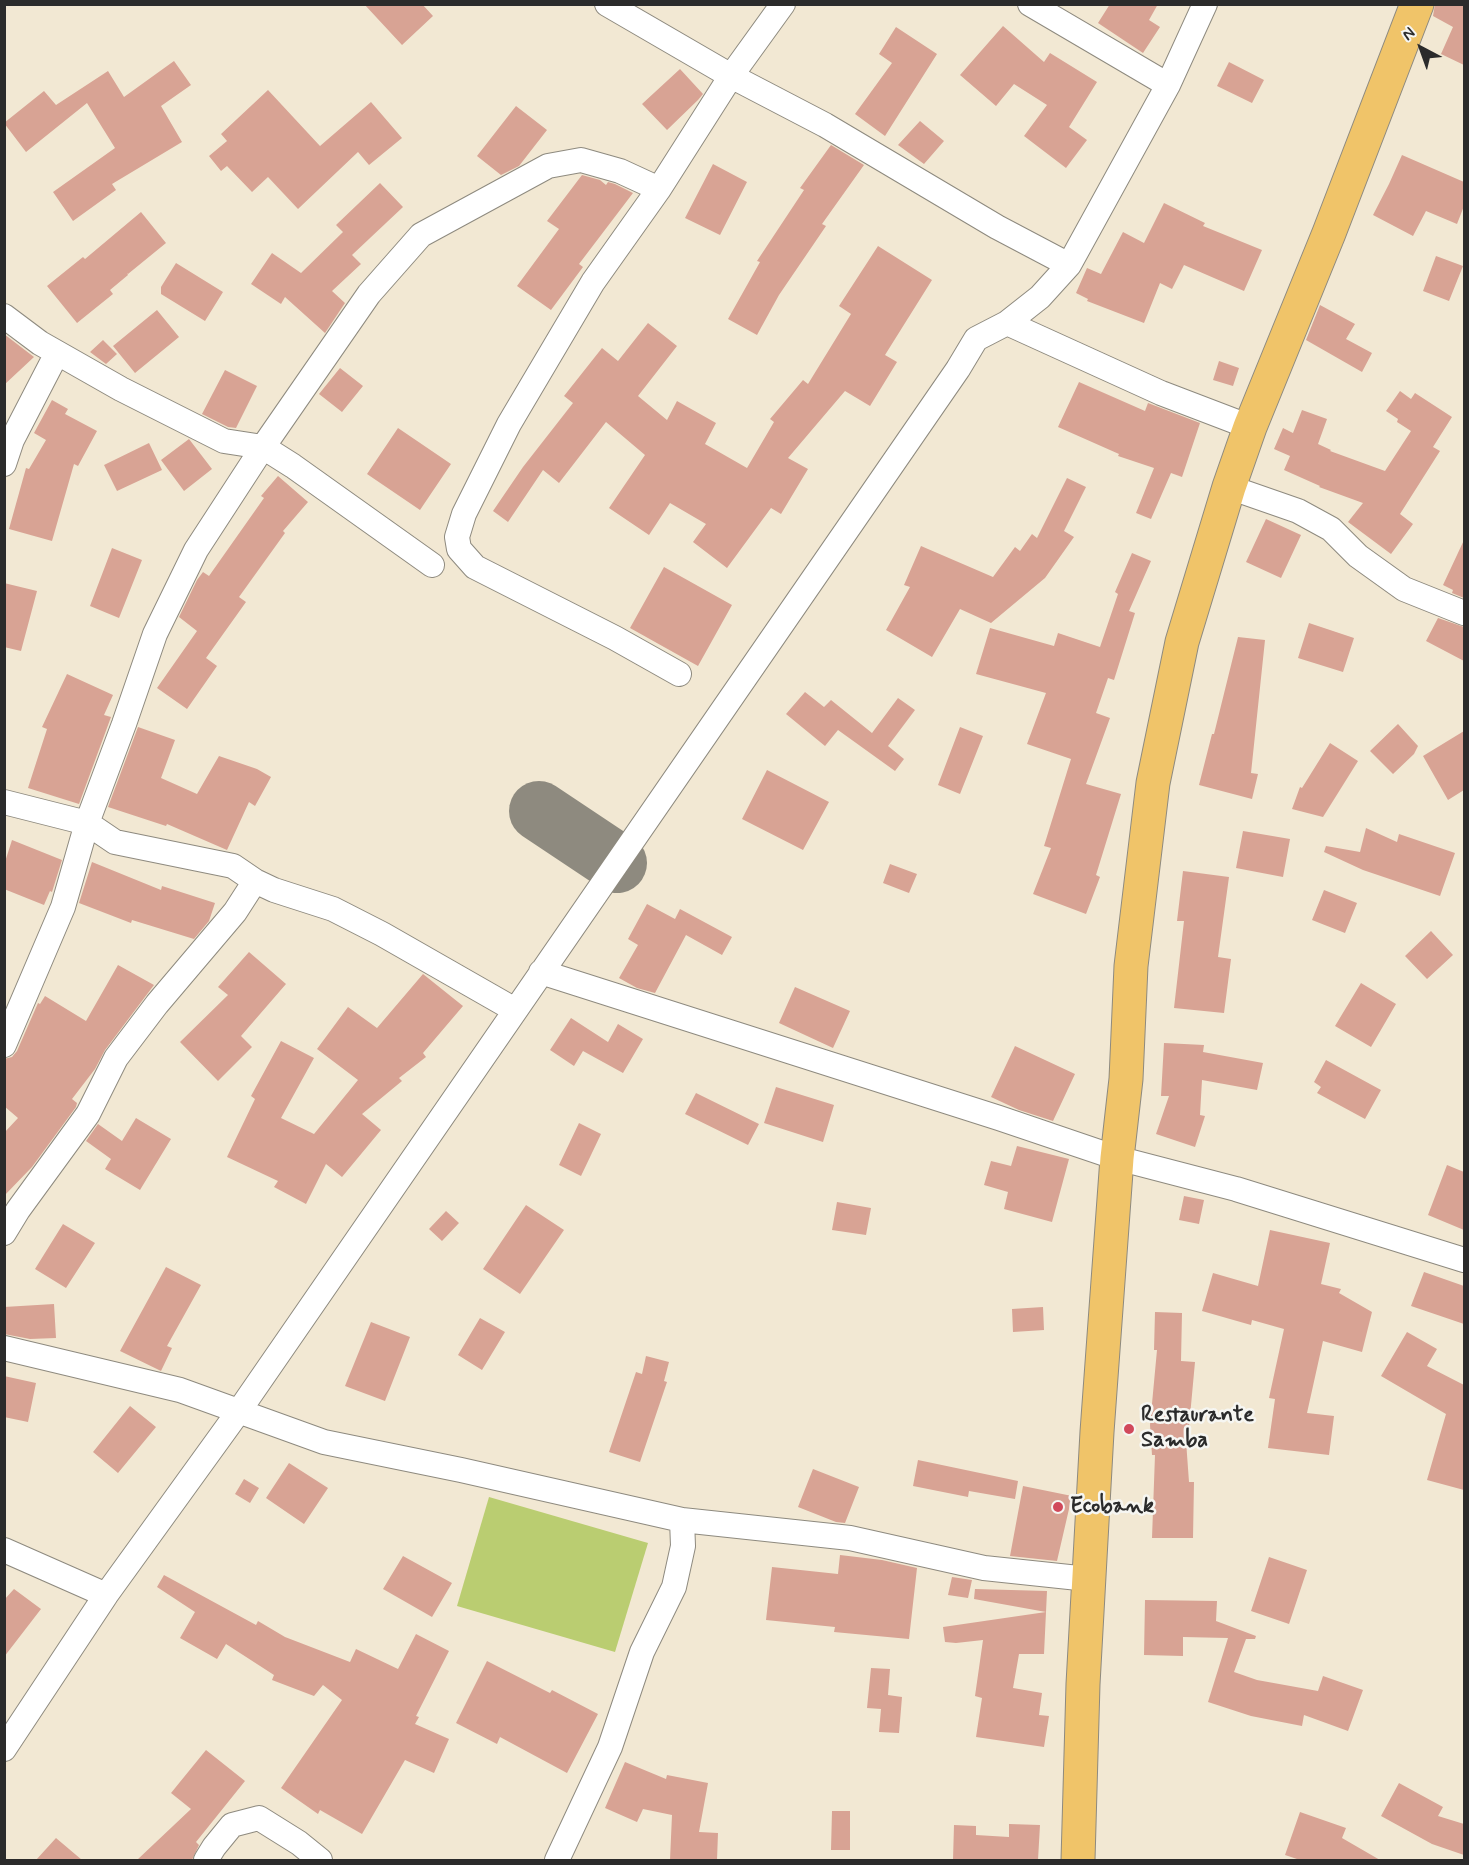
<!DOCTYPE html>
<html>
<head>
<meta charset="utf-8">
<style>
  body { margin:0 }
  #map { position:relative; width:1469px; height:1865px; overflow:hidden; background:#f2e8d3; font-family:Mynerve,sans-serif }
  canvas { display:block }
  .frame { position:absolute; inset:0; border:6px solid #2b2b2b; pointer-events:none }
  .north { position:absolute; left:1391px; top:18px; width:60px; height:60px; -webkit-text-stroke:4px #f6f6f2; paint-order:stroke; rotate:319deg; font-size:16px; font-weight:700; line-height:24px; text-align:center; color:#2b2b2b }
  .north::after { content:''; display:block; margin:auto; width:21px; height:27px; background:#2b2b2b; clip-path:polygon(50% 0,100% 100%,50% 72%,0 100%) }
</style>
</head>
<body>
<div id="map">
<canvas width="1469" height="1865"></canvas>
<div class="frame"></div>
<div class="north">N</div>
</div>
<script>
const ctx = document.querySelector('canvas').getContext('2d');
ctx.lineJoin = 'round';
function fillPath(path, color) {
  ctx.fillStyle = color;
  ctx.fill(path, 'evenodd');
}
function toPath(rows) {
  const path = new Path2D();
  for (const r of rows) {
    path.moveTo(r[0], r[1]);
    for (let i = 2; i < r.length; i += 2) path.lineTo(r[i], r[i + 1]);
  }
  return path;
}
function stroke(path, color, width, dash) {
  ctx.strokeStyle = color;
  ctx.lineWidth = width;
  ctx.lineCap = dash ? 'butt' : 'round';
  ctx.setLineDash(dash || []);
  ctx.stroke(path);
}
function drawText(font, color, halo, rows, align = 'center') {
  ctx.font = font + ' Mynerve,sans-serif';
  ctx.lineWidth = 5;
  ctx.setLineDash([]);
  ctx.textBaseline = 'middle';
  ctx.strokeStyle = halo;
  ctx.fillStyle = color;
  for (const [text, x, y, turn = 0] of rows) {
    ctx.save();
    ctx.translate(x, y);
    ctx.rotate((+turn || 0) * Math.PI / 180);
    ctx.textAlign = isNaN(turn) ? turn : align;
    if (halo) ctx.strokeText(text, 0, 0);
    ctx.fillText(text, 0, 0);
    ctx.restore();
  }
}
const green = toPath([
  [489,1497,648,1543,615,1652,457,1606]
]);
const taxiway = toPath([
  [539,811,617,863]
]);
const building = toPath([
  [364,4,422,4,433,16,402,45],
  [1110,4,1158,4,1149,20,1160,27,1143,53,1098,23],
  [1435,4,1464,4,1464,65,1441,54,1453,27,1433,16],
  [1003,26,1044,62,1050,53,1097,82,1069,127,1087,140,1066,168,1024,136,1047,105,1014,84,996,106,960,75],
  [896,27,937,54,885,136,855,114,892,63,879,54],
  [174,61,191,85,161,106,182,142,112,184,116,190,73,221,53,192,115,148,87,103,26,152,4,123,44,91,56,105,108,71,124,97],
  [1229,62,1264,80,1252,103,1217,86],
  [680,69,703,94,698,100,667,130,642,104],
  [268,90,320,146,371,102,402,138,369,165,358,152,298,209,268,177,252,192,227,166,221,171,209,156,227,141,221,134],
  [516,106,547,130,519,166,501,175,477,156],
  [920,121,944,141,924,164,898,145],
  [831,145,864,165,822,224,826,226,779,295,757,335,728,319,760,262,757,261,804,190,800,188],
  [1402,155,1464,182,1464,206,1457,224,1426,211,1413,236,1373,215,1389,184],
  [713,164,747,182,720,235,685,218],
  [582,175,600,180,606,185,608,182,615,184,633,193,579,264,583,267,551,310,517,286,559,229,547,221],
  [380,183,403,207,352,255,361,264,332,291,345,303,325,333,285,297,281,304,251,284,272,253,301,273,343,232,336,225],
  [1164,203,1205,223,1203,226,1262,250,1244,291,1184,265,1172,289,1160,283,1144,323,1087,301,1088,299,1076,293,1087,268,1101,274,1123,232,1144,243],
  [141,212,166,243,128,274,127,273,128,275,110,290,113,294,77,323,47,286,83,257,85,259],
  [878,246,932,280,885,355,897,362,870,406,845,391,788,458,808,469,781,514,771,508,727,568,693,542,706,524,670,503,649,535,609,508,645,455,606,422,559,483,543,470,508,522,493,511,523,467,573,403,564,396,602,348,618,361,648,323,677,346,638,396,667,420,677,401,716,423,705,444,747,468,774,422,770,419,803,380,808,384,851,314,839,306],
  [1436,256,1463,266,1449,301,1423,291],
  [176,263,223,292,205,321,161,294,161,287],
  [1320,305,1355,324,1346,339,1372,353,1362,372,1306,340],
  [157,310,179,337,135,373,113,346],
  [4,334,34,357,4,385],
  [103,340,117,354,106,364,90,352],
  [1219,361,1239,368,1233,386,1213,380],
  [340,368,363,386,342,412,319,394],
  [225,370,257,386,236,428,228,427,202,414],
  [1079,382,1145,411,1148,403,1200,423,1182,477,1171,473,1151,519,1136,513,1154,468,1118,456,1119,454,1058,427],
  [1400,391,1411,399,1415,393,1452,417,1433,447,1440,451,1400,514,1413,524,1391,554,1348,522,1363,503,1319,487,1320,486,1284,470,1290,456,1274,449,1283,428,1293,433,1302,410,1327,419,1318,444,1331,450,1330,451,1385,471,1411,431,1397,422,1398,419,1386,411],
  [52,400,68,409,65,414,97,431,78,466,74,464,52,541,9,529,26,468,29,469,46,440,34,433],
  [398,428,451,464,420,510,367,474],
  [189,439,212,469,184,491,161,460],
  [149,443,162,470,117,491,104,465],
  [278,476,308,502,283,531,285,533,239,597,246,602,206,658,217,666,187,709,157,688,197,631,179,617,197,580,203,572,209,576,264,498,261,496],
  [1067,478,1086,487,1064,531,1074,537,1045,578,991,623,960,609,932,657,886,630,910,587,904,585,921,546,993,577,1015,547,1020,551,1032,534,1037,538],
  [1266,519,1301,535,1281,578,1246,562],
  [1464,540,1464,598,1452,593,1453,590,1443,585],
  [112,548,142,560,119,618,90,606],
  [1132,553,1151,561,1129,611,1135,613,1114,680,1108,678,1096,713,1110,718,1086,784,1121,794,1096,875,1100,877,1086,914,1033,894,1051,848,1044,846,1071,759,1027,744,1046,693,976,674,990,628,1054,646,1058,633,1100,647,1118,594,1115,592],
  [664,567,732,605,698,666,630,628],
  [4,583,37,591,21,651,4,647],
  [1438,618,1464,627,1464,661,1426,641],
  [1309,623,1354,638,1343,672,1298,658],
  [1238,637,1265,640,1251,773,1258,774,1252,799,1199,785,1212,734,1214,734],
  [67,674,113,695,104,715,111,717,79,804,28,788,47,729,42,727],
  [805,692,824,707,831,700,872,733,898,698,915,710,888,746,904,759,895,771,838,730,825,746,786,714],
  [1398,724,1418,746,1414,754,1393,774,1370,751],
  [138,727,175,740,161,778,197,794,219,756,257,769,271,777,255,806,249,802,227,850,167,824,166,826,108,807],
  [960,727,983,736,960,794,938,785],
  [1464,731,1464,790,1448,800,1423,756],
  [1330,743,1358,761,1323,817,1292,809,1300,787,1302,788],
  [767,770,829,802,803,850,742,819],
  [1366,828,1397,842,1399,834,1455,853,1440,896,1363,870,1324,852,1326,846,1360,852],
  [1243,831,1290,839,1283,877,1236,868],
  [12,840,62,860,52,892,50,891,44,905,4,889,4,865],
  [92,862,161,890,162,886,215,903,209,921,194,939,132,920,131,923,79,903],
  [890,864,917,874,909,893,883,883],
  [1183,871,1229,877,1218,957,1231,959,1224,1013,1174,1008,1184,921,1177,921],
  [1324,890,1357,903,1345,933,1312,920],
  [647,904,675,919,680,909,732,937,722,955,686,935,655,993,637,988,619,978,638,945,628,939],
  [1431,931,1453,955,1427,979,1405,956],
  [249,952,286,984,241,1036,252,1047,218,1081,180,1042,228,995,218,987],
  [118,965,154,985,105,1050,95,1069,72,1099,77,1103,76,1107,32,1167,4,1196,4,1133,18,1118,4,1106,4,1059,12,1057,17,1051,38,1003,40,1004,45,996,86,1021],
  [423,974,463,1006,423,1053,426,1057,399,1078,402,1081,362,1114,381,1130,342,1177,326,1164,306,1204,274,1187,278,1181,227,1157,255,1099,251,1096,281,1041,314,1058,281,1118,314,1134,358,1080,317,1049,348,1007,377,1028],
  [1361,983,1396,1004,1371,1047,1335,1026],
  [795,987,850,1011,833,1048,779,1023],
  [571,1018,608,1042,618,1024,643,1039,623,1073,583,1051,574,1066,550,1050],
  [1164,1043,1204,1045,1203,1052,1263,1063,1257,1090,1202,1080,1200,1115,1205,1116,1195,1147,1156,1134,1169,1096,1161,1096],
  [1015,1046,1075,1074,1053,1121,1019,1110,991,1097],
  [1326,1060,1381,1090,1365,1119,1317,1093,1321,1087,1314,1082],
  [776,1087,834,1105,823,1142,764,1123],
  [696,1093,759,1124,748,1145,685,1114],
  [136,1118,171,1139,140,1190,105,1169,111,1159,86,1141,98,1124,122,1141],
  [579,1123,601,1134,581,1176,559,1165],
  [1017,1146,1069,1159,1052,1222,1004,1209,1008,1192,984,1185,991,1161,1011,1166],
  [1447,1165,1464,1172,1464,1230,1428,1215],
  [1184,1196,1204,1200,1199,1224,1179,1220],
  [837,1202,871,1208,866,1235,832,1230],
  [526,1205,564,1230,520,1294,483,1269],
  [446,1211,459,1223,442,1241,429,1229],
  [63,1224,95,1243,66,1288,35,1269],
  [1270,1230,1330,1243,1321,1284,1341,1289,1339,1293,1372,1312,1362,1352,1323,1341,1307,1413,1334,1416,1329,1455,1268,1448,1275,1399,1269,1398,1284,1329,1252,1320,1251,1325,1202,1311,1213,1273,1258,1286],
  [166,1267,201,1285,167,1346,172,1348,161,1371,120,1351],
  [1424,1272,1464,1286,1464,1324,1411,1306],
  [54,1304,56,1338,30,1339,4,1334,4,1307],
  [1043,1307,1044,1330,1013,1332,1012,1309],
  [1155,1312,1182,1313,1181,1361,1195,1362,1189,1427,1185,1427,1189,1482,1194,1482,1193,1538,1152,1538,1155,1455,1152,1455,1150,1425,1157,1350,1154,1350],
  [480,1318,505,1332,482,1370,458,1355],
  [371,1322,410,1337,385,1401,345,1386],
  [1407,1332,1437,1349,1427,1366,1464,1385,1464,1490,1427,1480,1446,1414,1381,1376],
  [646,1356,669,1362,664,1381,667,1382,640,1462,609,1452,636,1372,642,1374],
  [4,1376,36,1383,28,1422,4,1417],
  [130,1406,156,1427,118,1473,93,1452],
  [918,1460,1018,1481,1015,1499,969,1491,968,1497,913,1486],
  [289,1463,328,1488,304,1524,266,1498],
  [813,1469,859,1487,845,1523,836,1522,798,1507],
  [244,1479,259,1488,250,1503,235,1494],
  [1023,1486,1072,1496,1057,1561,1010,1556],
  [840,1555,882,1560,917,1568,909,1639,834,1632,835,1627,766,1620,772,1567,838,1574],
  [403,1556,452,1583,432,1617,383,1589],
  [1269,1557,1307,1570,1289,1624,1251,1611],
  [164,1575,256,1625,258,1621,285,1637,350,1662,356,1649,398,1669,416,1634,449,1651,416,1716,419,1717,415,1724,449,1739,434,1773,405,1760,362,1834,320,1810,318,1814,281,1788,342,1700,323,1685,314,1696,272,1680,274,1675,226,1644,217,1659,180,1638,195,1612,157,1587],
  [952,1577,972,1580,968,1598,948,1595],
  [14,1589,41,1609,4,1657,4,1600],
  [975,1589,1047,1591,1046,1612,974,1599],
  [1145,1600,1217,1601,1216,1621,1256,1636,1255,1639,1246,1639,1234,1672,1257,1680,1318,1691,1323,1676,1363,1690,1348,1731,1304,1715,1302,1726,1251,1716,1208,1702,1228,1638,1183,1637,1183,1656,1144,1655],
  [1046,1612,1044,1654,1019,1654,1013,1688,1042,1693,1039,1715,1049,1716,1044,1747,976,1737,982,1698,975,1696,983,1640,956,1643,945,1642,943,1627],
  [487,1661,550,1693,552,1690,598,1714,567,1773,500,1737,497,1744,456,1723],
  [871,1668,890,1669,888,1695,902,1697,899,1733,879,1732,881,1709,867,1708],
  [206,1750,245,1781,196,1842,199,1845,192,1860,137,1860,191,1809,171,1793],
  [625,1762,666,1779,667,1775,708,1783,699,1832,718,1833,717,1860,670,1860,672,1815,643,1809,637,1822,605,1808],
  [1399,1783,1443,1807,1438,1816,1464,1824,1464,1855,1432,1844,1381,1816],
  [832,1811,850,1811,850,1850,831,1850],
  [1300,1812,1346,1828,1342,1838,1380,1860,1300,1860,1285,1855],
  [1009,1824,1040,1825,1038,1860,953,1860,954,1825,976,1826,976,1835,1009,1837],
  [56,1838,82,1860,36,1860]
]);
const street = toPath([
  [607,4,731,76,825,125,997,227,1069,265],
  [1030,4,1168,85],
  [4,316,40,343,121,389,224,441,263,447,293,466,432,565],
  [1007,323,1161,393,1250,427],
  [4,464,12,440,57,353],
  [1229,487,1298,511,1331,529,1358,556,1404,589,1464,613],
  [679,674,615,638,475,567,459,549,457,537,464,514,509,424,593,282,659,189,731,76,783,4],
  [4,802,87,823,115,842,233,866,255,881,274,890,333,909,382,934,515,1010],
  [541,972,999,1118,1117,1158,1236,1189,1464,1260],
  [4,1045,63,907,87,823,124,724,155,634,196,550,263,447,369,294,421,235,548,166,581,160,620,171,659,189],
  [4,1233,18,1210,88,1114,116,1058,157,1004,235,912,255,881],
  [4,1348,180,1390,324,1442,461,1470,682,1520,850,1538,984,1568,1088,1579],
  [4,1550,106,1595],
  [4,1749,106,1595,239,1411,958,369,976,339,1007,323,1040,297,1069,265,1168,85,1205,4],
  [206,1860,214,1847,232,1825,259,1818,299,1843,320,1860],
  [557,1860,610,1747,642,1652,674,1587,683,1546,682,1520]
]);
const primary = toPath([
  [1078,1860,1083,1684,1097,1432,1117,1158,1126,1079,1131,966,1153,783,1182,642,1229,487,1250,427,1329,233,1417,4]
]);
const markers = [
  [1129,1429,6,"#d1495b"],
  [1058,1507,6,"#d1495b"]
];
const poiNames = [
  ["Restaurante",1141,1416],
  ["Samba",1141,1441],
  ["Ecobank",1070,1507]
];
fillPath(green, '#bacd71');
stroke(taxiway, '#8e8a7f', 60);
fillPath(building, '#d8a394');
stroke(street, '#8e8a7f', 26);
stroke(primary, '#8e8a7f', 35);
stroke(street, '#fff', 24);
stroke(primary, '#f0c469', 33);
for (const [x, y, r, color] of markers) {
  const dot = new Path2D();
  dot.arc(x, y, r, 0, 2 * Math.PI);
  ctx.fillStyle = color;
  ctx.fill(dot);
  stroke(dot, '#f6f6f2', 2);
}
drawText('bold 22px', '#2b2b2b', '#f6f6f2', poiNames, 'left');
</script>
</body>
</html>
